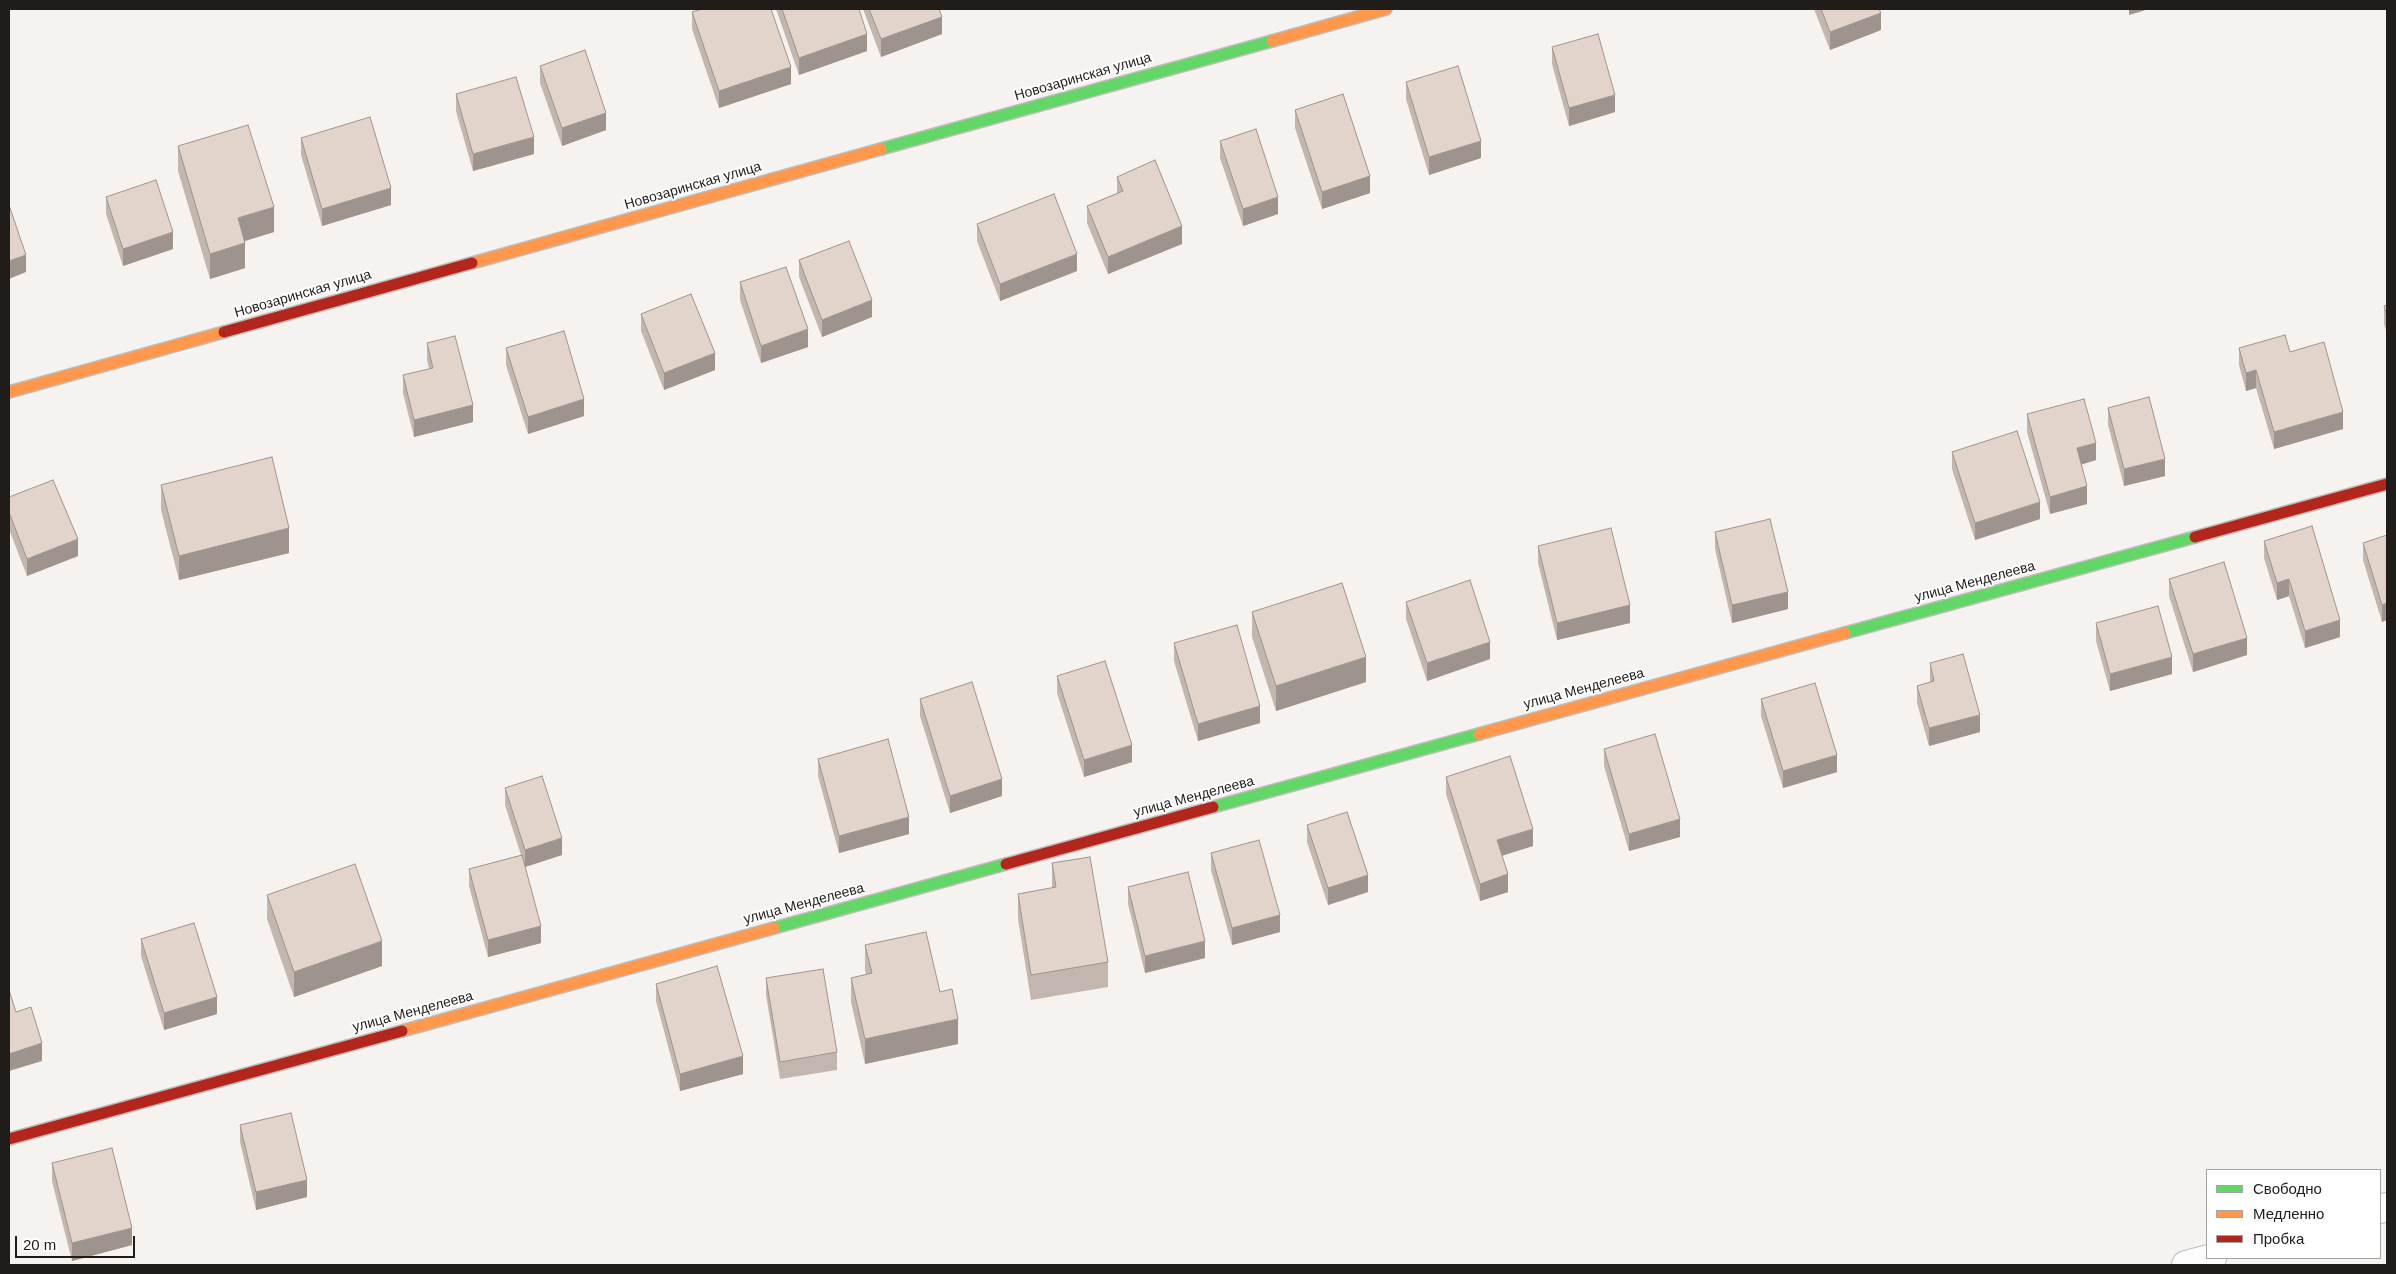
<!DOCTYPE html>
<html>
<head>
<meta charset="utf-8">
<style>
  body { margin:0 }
  #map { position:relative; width:2396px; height:1274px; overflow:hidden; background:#f6f2ef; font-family:Helvetica,sans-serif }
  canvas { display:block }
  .frame { position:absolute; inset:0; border:10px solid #1f1c1a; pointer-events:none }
  .legend { position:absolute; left:2206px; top:1169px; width:175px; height:90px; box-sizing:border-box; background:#fff; border:1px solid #a5a4a3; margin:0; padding:6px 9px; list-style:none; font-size:15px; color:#1f1c1a }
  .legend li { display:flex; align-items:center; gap:10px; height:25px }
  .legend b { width:25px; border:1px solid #a5a4a3 }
  .scale { position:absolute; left:15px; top:1236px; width:120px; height:22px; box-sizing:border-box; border:2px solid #1f1c1a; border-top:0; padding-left:6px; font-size:15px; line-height:18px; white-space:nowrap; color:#1f1c1a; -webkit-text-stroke:4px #fff; paint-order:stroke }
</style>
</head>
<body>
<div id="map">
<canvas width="2396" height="1274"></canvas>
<div class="frame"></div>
<ul class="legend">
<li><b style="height:6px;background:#63d668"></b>Свободно</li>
<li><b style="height:6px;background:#ff974d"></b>Медленно</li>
<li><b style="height:6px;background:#b3261e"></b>Пробка</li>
</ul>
<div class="scale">20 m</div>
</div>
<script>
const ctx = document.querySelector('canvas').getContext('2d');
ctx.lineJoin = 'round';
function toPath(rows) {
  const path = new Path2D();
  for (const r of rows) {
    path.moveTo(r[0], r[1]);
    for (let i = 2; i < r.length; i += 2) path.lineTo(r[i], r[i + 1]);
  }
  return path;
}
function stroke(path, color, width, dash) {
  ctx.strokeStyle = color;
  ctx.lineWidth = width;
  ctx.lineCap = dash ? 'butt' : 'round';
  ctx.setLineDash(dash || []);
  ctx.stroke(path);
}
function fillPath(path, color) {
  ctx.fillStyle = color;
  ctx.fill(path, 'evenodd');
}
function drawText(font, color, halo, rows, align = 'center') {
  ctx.font = font + ' Helvetica,sans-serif';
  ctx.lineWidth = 4;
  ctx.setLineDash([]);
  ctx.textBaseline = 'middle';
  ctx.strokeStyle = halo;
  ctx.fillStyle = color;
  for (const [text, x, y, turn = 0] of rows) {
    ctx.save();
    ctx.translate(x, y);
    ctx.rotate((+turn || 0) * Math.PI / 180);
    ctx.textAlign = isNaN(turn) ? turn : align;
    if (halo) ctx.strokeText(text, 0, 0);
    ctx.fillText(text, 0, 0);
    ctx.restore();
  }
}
const street = toPath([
  [2380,1209,2387,1207],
  [2186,1265,2212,1258]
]);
const fast = toPath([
  [881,149,1272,41],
  [1845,633,2195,537],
  [1213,807,1479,734],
  [774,928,1006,864]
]);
const slow = toPath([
  [1272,41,1386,9],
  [472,263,881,149],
  [9,392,224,332],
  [1479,734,1845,633],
  [402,1031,774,928]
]);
const jam = toPath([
  [224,332,472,263],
  [2195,537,2387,484],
  [1006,864,1213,807],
  [9,1139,402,1031]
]);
const wall = toPath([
  [776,9,859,9,867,51,799,75],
  [863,9,939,9,942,34,881,57],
  [1814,9,1879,9,1881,30,1830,50],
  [692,12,791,84,719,108,692,29],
  [1552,47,1615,112,1569,126,1552,64],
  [540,66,606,130,562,146,540,83],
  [1406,82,1481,158,1429,175,1406,99],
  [456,94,534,154,473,171,456,111],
  [1295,110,1370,193,1322,209,1295,128],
  [301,138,391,205,322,226,301,155],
  [1220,141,1278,214,1243,226,1220,158],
  [178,146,274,232,245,241,245,268,210,279,178,171],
  [1117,177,1182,244,1108,274,1087,223,1087,206,1117,193],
  [106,197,173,249,123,266,106,214],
  [977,224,1077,271,1000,301,977,241],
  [799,260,872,317,822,337,799,277],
  [740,282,808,347,761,363,740,300],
  [2387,305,2387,334,2384,324,2384,306],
  [641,314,715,370,664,390,641,331],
  [427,343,473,422,414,437,403,393,403,375,429,369,427,360],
  [506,348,584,416,528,434,506,365],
  [2239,348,2290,352,2343,429,2274,449,2256,388,2246,391,2239,365],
  [2108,408,2165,476,2124,486,2108,425],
  [2027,414,2096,460,2081,464,2087,504,2050,514,2027,432],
  [1952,452,2040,519,1975,540,1952,469],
  [161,485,289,553,179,580,161,510],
  [9,497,78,556,27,576,9,529],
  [1715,532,1788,609,1732,623,1715,549],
  [2387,535,2382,622,2363,560,2363,543],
  [2264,541,2340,637,2305,648,2289,596,2277,600,2264,558],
  [1538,546,1630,623,1557,640,1538,563],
  [2169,579,2247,655,2193,672,2169,596],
  [1406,602,1490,659,1427,681,1406,619],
  [1252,612,1366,682,1276,711,1252,637],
  [2096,623,2172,674,2110,691,2096,641],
  [1174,643,1260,723,1198,741,1174,661],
  [1930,663,1980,732,1929,746,1917,703,1917,686,1930,682],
  [1057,676,1132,762,1084,777,1057,693],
  [920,699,1002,796,950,813,920,716],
  [1761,699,1837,772,1783,788,1761,716],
  [1604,749,1680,837,1629,851,1604,766],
  [818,759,909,834,839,853,818,776],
  [1446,777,1533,846,1502,856,1508,892,1480,901,1446,794],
  [505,788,562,855,525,867,541,943,488,957,469,886,469,869,521,855,505,805],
  [1307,825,1368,892,1328,905,1307,842],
  [1211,853,1280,932,1232,945,1211,870],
  [1052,863,1108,962,1108,987,1031,1000,1018,919,1018,894,1052,888],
  [1128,887,1205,958,1145,973,1128,904],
  [267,895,382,966,294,997,267,919],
  [141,939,217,1014,164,1030,141,956],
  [865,945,940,992,958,1044,865,1064,851,1002,851,978,866,974,865,970],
  [766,978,837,1052,837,1070,780,1079,766,995],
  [656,984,743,1074,680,1091,656,1001],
  [240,1125,307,1197,256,1210,240,1142],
  [52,1163,132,1245,72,1261,52,1181]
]);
const shadedWall = toPath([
  [2129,9,2149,9,2129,15],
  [1881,13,1881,30,1830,50,1830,32],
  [942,17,942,34,881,57,881,39],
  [867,34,867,51,799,75,799,58],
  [791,67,791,84,719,108,719,91],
  [1615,95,1615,112,1569,126,1569,108],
  [606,113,606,130,562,146,562,128],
  [534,137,534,154,473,171,473,154],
  [1481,141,1481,158,1429,175,1429,157],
  [1370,176,1370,193,1322,209,1322,192],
  [391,188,391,205,322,226,322,209],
  [1278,197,1278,214,1243,226,1243,209],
  [274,207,274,232,238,243,238,218],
  [1182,226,1182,244,1108,274,1108,257],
  [173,232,173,249,123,266,123,249],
  [245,243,245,268,210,279,210,254],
  [1077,254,1077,271,1000,301,1000,284],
  [26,255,26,272,9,279,9,261],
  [872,300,872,317,822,337,822,320],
  [808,329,808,347,761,363,761,346],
  [715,353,715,370,664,390,664,373],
  [2256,370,2256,388,2246,391,2246,373],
  [584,399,584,416,528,434,528,417],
  [473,405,473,422,414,437,414,420],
  [2343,412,2343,429,2274,449,2274,432],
  [2096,443,2096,460,2077,466,2077,448],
  [2165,459,2165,476,2124,486,2124,469],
  [2087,486,2087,504,2050,514,2050,497],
  [2040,502,2040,519,1975,540,1975,523],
  [289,528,289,553,179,580,179,556],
  [78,539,78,556,27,576,27,559],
  [2289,579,2289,596,2277,600,2277,583],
  [1788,592,1788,609,1732,623,1732,605],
  [2387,603,2387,620,2382,622,2382,605],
  [1630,605,1630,623,1557,640,1557,623],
  [2340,620,2340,637,2305,648,2305,631],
  [2247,638,2247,655,2193,672,2193,654],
  [1490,642,1490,659,1427,681,1427,663],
  [1366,657,1366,682,1276,711,1276,686],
  [2172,657,2172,674,2110,691,2110,674],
  [1260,706,1260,723,1198,741,1198,724],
  [1980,715,1980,732,1929,746,1929,728],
  [1132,745,1132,762,1084,777,1084,760],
  [1837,755,1837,772,1783,788,1783,771],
  [1002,779,1002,796,950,813,950,796],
  [909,817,909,834,839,853,839,836],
  [1680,819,1680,837,1629,851,1629,834],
  [1533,829,1533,846,1497,857,1497,840],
  [562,838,562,855,525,867,525,850],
  [1508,874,1508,892,1480,901,1480,884],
  [1368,875,1368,892,1328,905,1328,888],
  [1280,915,1280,932,1232,945,1232,928],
  [541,926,541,943,488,957,488,940],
  [382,941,382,966,294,997,294,972],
  [1205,941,1205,958,1145,973,1145,956],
  [217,997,217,1014,164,1030,164,1013],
  [958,1019,958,1044,865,1064,865,1039],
  [42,1043,42,1061,9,1071,9,1054],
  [743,1056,743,1074,680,1091,680,1074],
  [307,1180,307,1197,256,1210,256,1192],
  [132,1228,132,1245,72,1261,72,1243]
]);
const building = toPath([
  [702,9,771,9,791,67,719,91,692,12,702,9],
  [782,9,859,9,867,34,799,58,782,9],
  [869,9,939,9,942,17,881,39,869,9],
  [1821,9,1879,9,1881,13,1830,32,1821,9],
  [1598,34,1615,95,1569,108,1552,47,1598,34],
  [585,50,606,113,562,128,540,66,585,50],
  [1458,66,1481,141,1429,157,1406,82,1458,66],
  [516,77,534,137,473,154,456,94,516,77],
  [1343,94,1370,176,1322,192,1295,110,1343,94],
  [370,117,391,188,322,209,301,138,370,117],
  [248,125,274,207,238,218,245,243,210,254,178,146,248,125],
  [1256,129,1278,197,1243,209,1220,141,1256,129],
  [1155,160,1182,226,1108,257,1087,206,1123,191,1117,177,1155,160],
  [156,180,173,232,123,249,106,197,156,180],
  [1054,194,1077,254,1000,284,977,224,1054,194],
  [9,205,26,255,9,261,9,205],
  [849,241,872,300,822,320,799,260,849,241],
  [786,267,808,329,761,346,740,282,786,267],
  [691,294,715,353,664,373,641,314,691,294],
  [2387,305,2387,316,2384,306,2387,305],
  [564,331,584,399,528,417,506,348,564,331],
  [2285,335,2290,352,2324,342,2343,412,2274,432,2256,370,2246,373,2239,348,2285,335],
  [455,336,473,405,414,420,403,375,433,368,427,343,455,336],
  [2149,397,2165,459,2124,469,2108,408,2149,397],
  [2084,399,2096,443,2077,448,2087,486,2050,497,2027,414,2084,399],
  [2017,431,2040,502,1975,523,1952,452,2017,431],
  [272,457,289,528,179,556,161,485,272,457],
  [53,480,78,539,27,559,9,512,9,497,53,480],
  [1770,519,1788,592,1732,605,1715,532,1770,519],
  [2312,526,2340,620,2305,631,2289,579,2277,583,2264,541,2312,526],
  [1611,528,1630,605,1557,623,1538,546,1611,528],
  [2387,535,2387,603,2382,605,2363,543,2387,535],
  [2224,562,2247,638,2193,654,2169,579,2224,562],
  [1470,580,1490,642,1427,663,1406,602,1470,580],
  [1342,583,1366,657,1276,686,1252,612,1342,583],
  [2158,606,2172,657,2110,674,2096,623,2158,606],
  [1237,625,1260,706,1198,724,1174,643,1237,625],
  [1963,654,1980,715,1929,728,1917,686,1934,681,1930,663,1963,654],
  [1105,661,1132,745,1084,760,1057,676,1105,661],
  [972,682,1002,779,950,796,920,699,972,682],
  [1815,683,1837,755,1783,771,1761,699,1815,683],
  [1655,734,1680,819,1629,834,1604,749,1655,734],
  [888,739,909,817,839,836,818,759,888,739],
  [1510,756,1533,829,1497,840,1508,874,1480,884,1446,777,1510,756],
  [542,776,562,838,525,850,505,788,542,776],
  [1347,812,1368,875,1328,888,1307,825,1347,812],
  [1259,840,1280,915,1232,928,1211,853,1259,840],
  [522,855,541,926,488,940,469,869,522,855],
  [1090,857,1108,962,1031,975,1018,894,1056,887,1052,863,1090,857],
  [355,864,382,941,294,972,267,895,355,864],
  [1188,872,1205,941,1145,956,1128,887,1188,872],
  [194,923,217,997,164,1013,141,939,194,923],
  [926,932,940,992,952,989,958,1019,865,1039,851,978,872,973,865,945,926,932],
  [717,966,743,1056,680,1074,656,984,717,966],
  [823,969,837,1052,780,1062,766,978,823,969],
  [9,990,16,1012,31,1007,42,1043,9,1054,9,990],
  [291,1113,307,1180,256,1192,240,1125,291,1113],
  [112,1148,132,1228,72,1243,52,1163,112,1148]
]);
const streetNames = [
  ["Новозаринская улица",1083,77,-16],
  ["Новозаринская улица",693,186,-16],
  ["Новозаринская улица",303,294,-16],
  ["улица Менделеева",1975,582,-15],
  ["улица Менделеева",1584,689,-15],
  ["улица Менделеева",1194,797,-15],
  ["улица Менделеева",804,904,-15],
  ["улица Менделеева",413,1012,-15]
];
stroke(street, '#bebcb9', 30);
stroke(fast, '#bebcb9', 14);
stroke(slow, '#bebcb9', 14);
stroke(jam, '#bebcb9', 14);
stroke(street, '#fefdfd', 28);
stroke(fast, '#63d668', 11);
stroke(slow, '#ff974d', 11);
stroke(jam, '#b3261e', 11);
fillPath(wall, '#c2b6ae');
fillPath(shadedWall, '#9e948d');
fillPath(building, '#e2d4ca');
stroke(building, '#9e948d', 1);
drawText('14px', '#1f1c1a', '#fff', streetNames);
</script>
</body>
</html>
